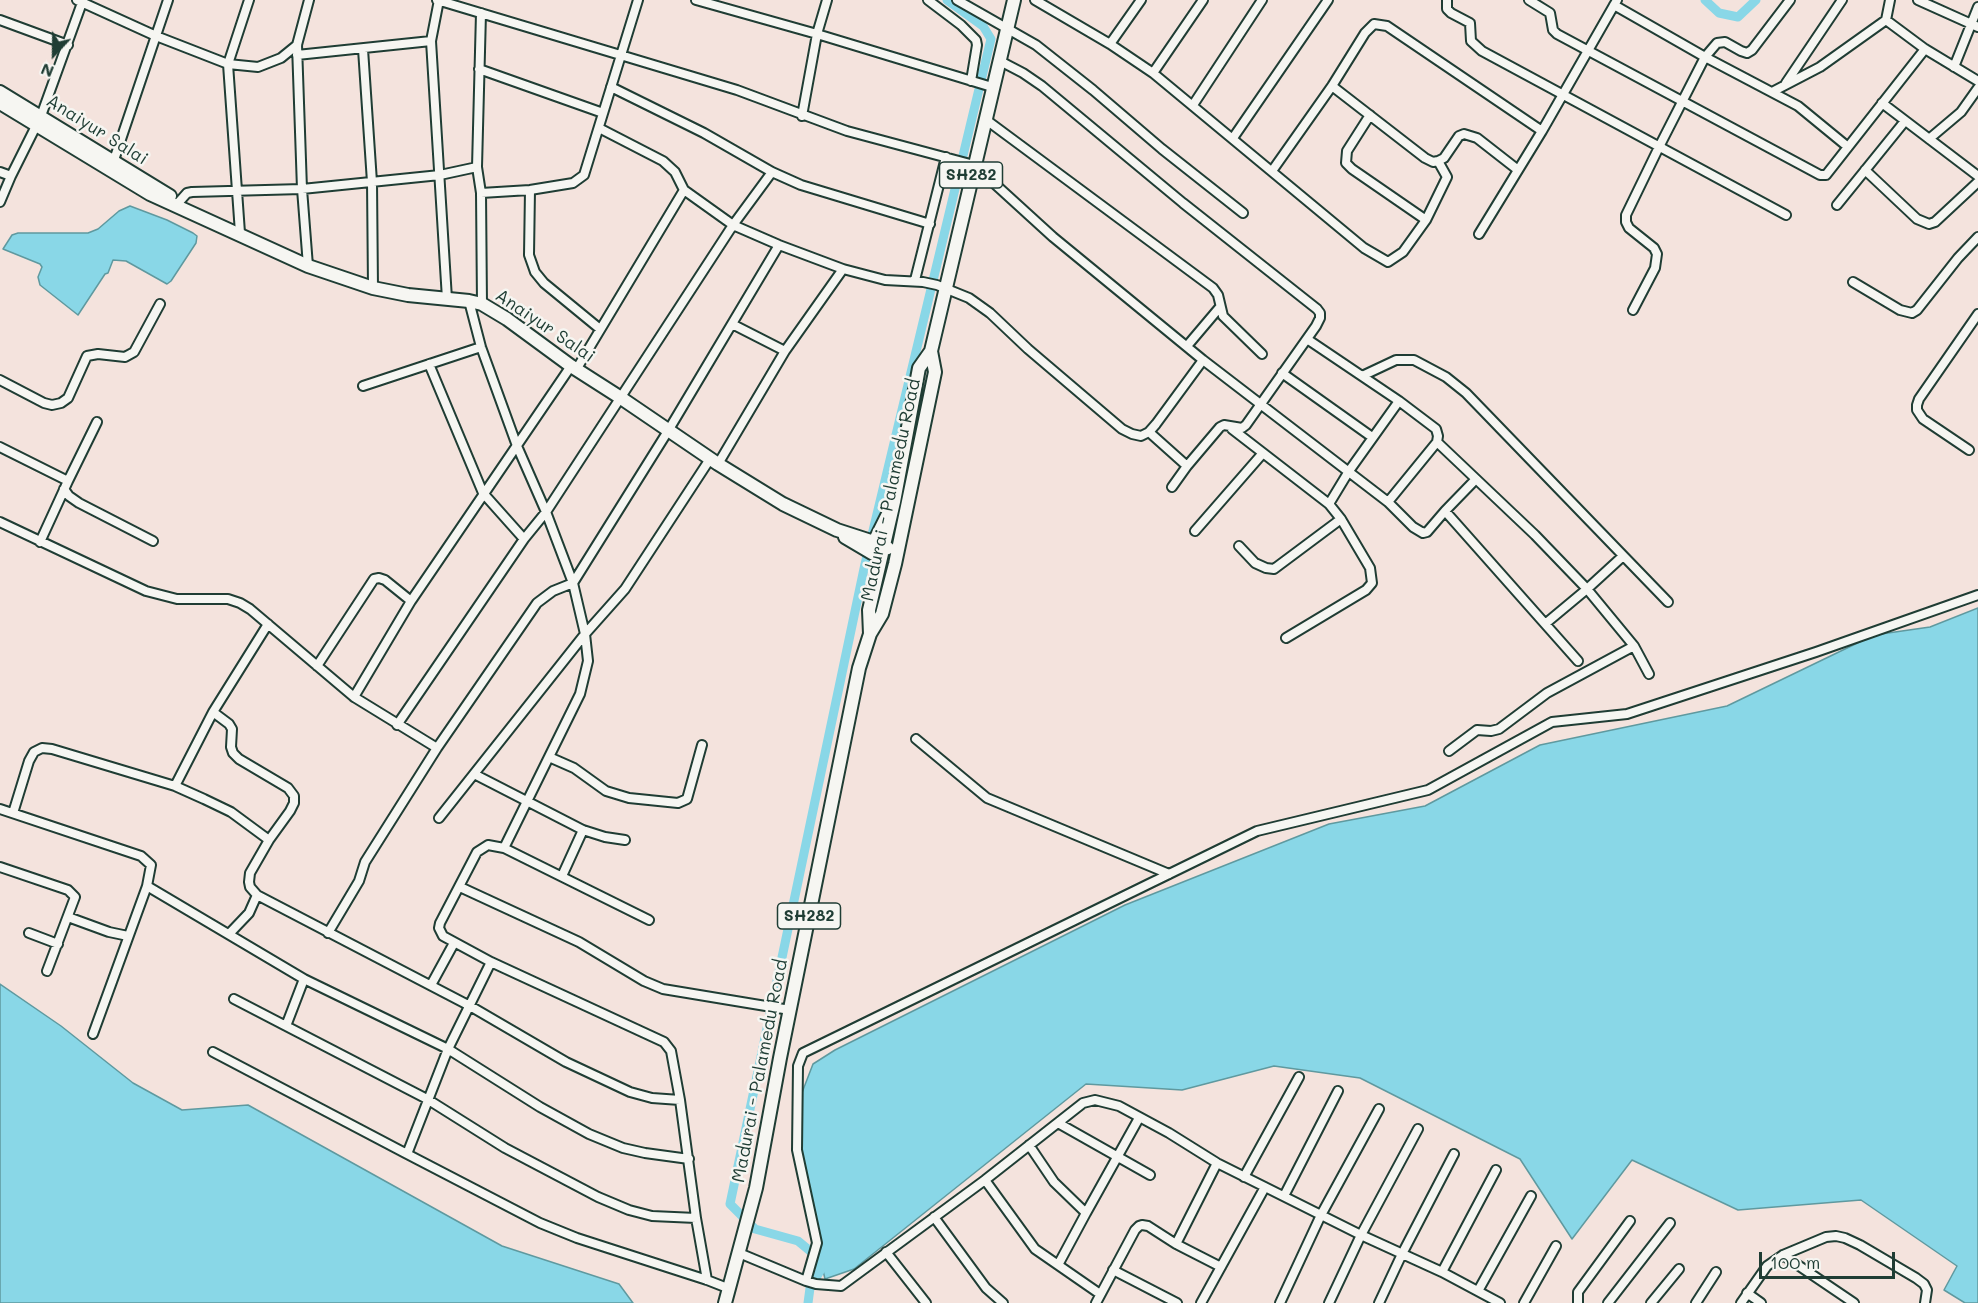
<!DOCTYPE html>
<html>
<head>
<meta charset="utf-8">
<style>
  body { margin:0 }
  #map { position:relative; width:1978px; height:1303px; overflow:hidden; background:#f4e3dd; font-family:Mali,sans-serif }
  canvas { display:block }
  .north { position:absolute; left:24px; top:24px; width:60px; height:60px; -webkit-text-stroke:4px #f6f6f2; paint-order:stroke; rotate:202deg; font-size:16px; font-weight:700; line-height:24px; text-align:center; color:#1f3d34 }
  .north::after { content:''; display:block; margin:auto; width:21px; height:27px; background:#1f3d34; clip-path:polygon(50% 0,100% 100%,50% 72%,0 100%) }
  .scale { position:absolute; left:1759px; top:1252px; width:136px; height:27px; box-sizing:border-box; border:3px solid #1f3d34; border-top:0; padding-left:8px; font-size:18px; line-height:21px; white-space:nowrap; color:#1f3d34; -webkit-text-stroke:4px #f6f6f2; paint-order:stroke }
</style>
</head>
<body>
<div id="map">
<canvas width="1978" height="1303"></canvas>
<div class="north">N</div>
<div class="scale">100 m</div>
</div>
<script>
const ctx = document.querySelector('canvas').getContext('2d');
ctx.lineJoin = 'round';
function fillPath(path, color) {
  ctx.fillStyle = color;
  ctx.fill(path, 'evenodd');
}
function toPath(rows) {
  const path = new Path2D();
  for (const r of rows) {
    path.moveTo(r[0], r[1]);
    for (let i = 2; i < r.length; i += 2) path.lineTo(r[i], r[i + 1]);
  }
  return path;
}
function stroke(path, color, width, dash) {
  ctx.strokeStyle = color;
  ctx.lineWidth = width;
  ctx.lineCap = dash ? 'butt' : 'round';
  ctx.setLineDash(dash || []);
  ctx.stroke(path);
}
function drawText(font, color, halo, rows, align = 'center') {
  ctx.font = font + ' Mali,sans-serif';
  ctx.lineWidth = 5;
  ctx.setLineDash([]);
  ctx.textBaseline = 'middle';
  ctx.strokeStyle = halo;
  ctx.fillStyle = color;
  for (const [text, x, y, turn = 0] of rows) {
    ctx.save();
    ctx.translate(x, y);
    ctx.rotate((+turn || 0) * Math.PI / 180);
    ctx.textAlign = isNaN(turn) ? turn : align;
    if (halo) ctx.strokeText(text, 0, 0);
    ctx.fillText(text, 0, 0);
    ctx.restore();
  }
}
const water = toPath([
  [130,206,167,220,193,233,197,236,196,243,171,281,167,284,126,261,113,260,108,273,105,274,78,315,40,285,38,277,42,267,40,264,3,249,12,235,18,233,88,233,98,229,119,211,130,206],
  [1978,608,1978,1303,1965,1303,1944,1290,1957,1266,1861,1200,1738,1210,1632,1160,1572,1239,1520,1159,1360,1078,1274,1066,1182,1090,1086,1084,854,1269,825,1279,796,1158,798,1103,813,1064,835,1050,1125,905,1329,824,1425,806,1540,745,1727,706,1874,635,1930,627,1978,608],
  [0,984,61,1026,133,1083,182,1110,248,1105,502,1246,619,1284,633,1303,0,1303,0,984]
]);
const canal = toPath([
  [1705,0,1719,13,1738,17,1756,0],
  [808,1303,810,1288,820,1271,821,1260,798,1241,755,1229,730,1204,865,564,991,39,983,26,947,0]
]);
const minor = toPath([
  [77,0,156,36,228,64,258,67,281,58,297,45],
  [437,0,737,90,847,131,974,165,1053,237,1203,360,1388,502,1413,527,1423,533,1427,532,1445,511,1578,661],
  [439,0,431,41,447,299],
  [696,0,817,34,992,87],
  [928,0,961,25,976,40,977,45,971,81],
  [957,0,1036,45,1093,90,1162,149,1243,213],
  [1035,0,1110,44,1153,73,1364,248,1388,262,1403,252,1426,220,1447,177,1438,161],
  [1447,0,1447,9,1451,13,1470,23,1471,41,1482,51,1786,215],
  [1529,0,1550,13,1553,30,1557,34,1820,175,1826,175,1925,49],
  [1918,0,1978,27],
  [1614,5,1705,57,1798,106,1848,147],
  [0,20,68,45],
  [1886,20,1890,0],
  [1110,44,1141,0],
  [363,49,372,182,373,288],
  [297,55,431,41],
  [1000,61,1023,73,1042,86,1183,203,1317,309,1320,313,1320,318,1316,326,1246,425,1242,428,1224,425,1220,427,1187,466,1172,487],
  [1954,67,1978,7],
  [479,69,603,113],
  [1153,73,1203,0],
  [1786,83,1842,0],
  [1332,86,1425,158,1433,162,1438,161,1444,158,1459,136,1464,134,1477,138,1518,170],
  [611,87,704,133,772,172,801,185,930,224],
  [1772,92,1820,67,1886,20,1925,49,1978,81],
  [1882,103,1978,176],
  [1193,105,1262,0],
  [1370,115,1347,151,1346,163,1352,169,1426,220],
  [802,116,817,34,827,0],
  [985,119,1213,288,1218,295,1223,316,1262,354],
  [599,128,663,161,675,172,684,190,733,225,779,245,843,269,885,280,923,282,937,285,969,298,990,313,1028,349,1122,429,1132,434,1141,436,1149,432,1156,424,1203,360],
  [1233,138,1328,0],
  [1929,139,1961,112,1978,88],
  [113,163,168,0],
  [1865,170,1917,219,1929,224,1935,222,1978,182],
  [1272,171,1332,86,1365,33,1374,24,1387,26,1542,131],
  [0,172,11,176],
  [530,190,529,255,535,272,544,283,600,329],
  [481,193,477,167,481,13],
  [0,202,11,176,41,116,83,0],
  [179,202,187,193,192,192,302,189,440,175,477,167],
  [1837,205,1905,121],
  [240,233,228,64,249,0],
  [1479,234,1542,131,1617,0],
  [308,266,302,189,297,45,309,0],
  [915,280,946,157],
  [1853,282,1900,310,1912,313,1917,310,1958,258,1978,237],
  [482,304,481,193,530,190,573,183,584,175,638,0],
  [1633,310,1655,268,1657,254,1654,248,1629,228,1626,222,1626,215,1659,147,1705,57,1717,43,1725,42,1741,51,1747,53,1752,50,1790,0],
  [732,324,785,351],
  [1307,339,1399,401,1436,429,1438,436,1437,442,1388,502],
  [1187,346,1220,307],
  [429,364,483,493,524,539],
  [576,370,684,190],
  [1282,373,1372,437],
  [1362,376,1396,360,1414,360,1446,377,1466,393,1668,602],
  [0,380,44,403,52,405,61,403,68,398,87,356,98,354,125,357,134,352,160,304],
  [363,386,481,347],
  [1232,429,1329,504,1341,519,1370,568,1372,583,1366,590,1286,638],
  [1149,432,1187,466],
  [1437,442,1535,535,1587,589,1634,646,1649,674],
  [0,447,68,481,40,542],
  [1969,450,1923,419,1917,410,1917,405,1919,399,1978,314],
  [710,459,625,589,585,634,588,661,580,694,504,848,488,845,477,852,440,923,439,928,443,936,491,962,448,1049,407,1154,540,1223,577,1238,707,1280,730,1289],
  [718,464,785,351,843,269],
  [68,481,97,422],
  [64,489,69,496,79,503,153,541],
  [1329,504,1349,471,1399,401],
  [1445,511,1476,479],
  [0,522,146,591,177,599,228,599,240,603,250,609,354,697,437,748,537,603,553,591,573,583,668,431,779,245],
  [1195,531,1263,453],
  [1239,546,1255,563,1266,568,1274,569,1341,519],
  [268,624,213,712,229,724,232,729,231,747,233,753,239,759,288,788,294,796,294,803,290,811,269,840,250,873,249,882,250,887,257,895,470,1006,566,1062,630,1092,652,1098,680,1100,696,1218,707,1280],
  [1545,624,1587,589,1623,556],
  [317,666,374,579,379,578,385,580,411,601],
  [354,697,411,601,571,366],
  [397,725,524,539,546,512,733,225,772,172],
  [916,739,987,798,1169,874],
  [1449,751,1477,730,1491,731,1499,729,1547,693,1634,646],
  [549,757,574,768,606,791,629,798,678,803,687,799,702,745],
  [474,774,583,830,605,837,625,840],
  [175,786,213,712],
  [0,809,141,856,151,865,147,886],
  [13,813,29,761,34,752,42,748,52,749,175,786,204,799,231,812,269,840],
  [439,818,585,634,573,583,546,512,517,446,481,347,469,301],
  [504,848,649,920],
  [0,867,68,890,75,897,47,971],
  [562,876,583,830],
  [460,887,579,942,644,981,663,989,790,1010],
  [68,917,109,932,128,936],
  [29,933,58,944],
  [328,933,359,881,365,862,437,748],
  [229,934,249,913,257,895],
  [491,962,664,1042,671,1051,680,1100],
  [304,979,286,1026,427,1099,505,1148,598,1197,629,1210,652,1216,696,1218],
  [431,985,454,943],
  [234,999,286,1026],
  [93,1034,147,886,304,979,448,1049,540,1107,589,1134,623,1148,645,1153,689,1159],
  [213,1052,407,1154],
  [1058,1123,1150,1175],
  [1029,1145,1054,1182,1086,1213,1058,1265],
  [1244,1177,1299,1077],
  [985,1180,1035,1249,1100,1294],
  [1284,1196,1338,1091],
  [1086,1213,1139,1118],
  [934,1217,986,1288,1003,1303],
  [1176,1244,1221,1267],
  [886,1252,926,1303],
  [739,1253,806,1281,816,1284,841,1286,985,1180,1083,1103,1095,1100,1119,1106,1169,1133,1217,1163,1361,1235,1442,1272,1500,1303],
  [1783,1255,1854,1303],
  [1113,1270,1177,1303],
  [1442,1272,1496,1170],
  [806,1281,817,1243,797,1150,798,1066,803,1053,1257,831,1428,790,1552,722,1627,714,1816,652,1978,595],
  [1478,1291,1531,1196],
  [1747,1293,1761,1303],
  [1096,1303,1135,1230,1139,1226,1142,1225,1148,1226,1176,1244,1217,1163],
  [1201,1303,1265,1187],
  [1280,1303,1321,1215,1379,1109],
  [1329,1303,1361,1235,1418,1129],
  [1379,1303,1402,1254,1454,1154],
  [1524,1303,1556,1246],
  [1578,1303,1578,1292,1630,1221],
  [1608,1303,1670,1223],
  [1651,1303,1679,1269],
  [1696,1303,1716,1272],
  [1741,1303,1767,1266,1783,1255,1826,1237,1836,1236,1845,1238,1860,1245,1916,1278,1924,1284,1927,1290,1925,1303]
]);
const primary = toPath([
  [0,92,170,196],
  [0,103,150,194,308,266,373,288,408,295,469,301,482,304,507,319,571,366,621,398,718,464,783,504,837,530,874,542,894,502],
  [845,537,872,553,888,548],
  [870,634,869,610,894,502,919,368,931,351,1014,0],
  [725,1303,756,1188,780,1058,859,668,870,634,882,614,895,564,935,372,931,351]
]);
const shields = [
  [971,175,63],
  [809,916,63]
];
const shieldNames = [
  ["SH282",971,175],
  ["SH282",809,916]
];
const streetNames = [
  ["Anaiyur Salai",97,130,32],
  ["Anaiyur Salai",545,326,34],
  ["Madurai - Palamedu Road",891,490,-78],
  ["Madurai - Palamedu Road",760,1071,-79]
];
fillPath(water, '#89d7e7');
stroke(water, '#5f999f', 1.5);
stroke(canal, '#89d7e7', 9);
stroke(minor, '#1f3d34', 12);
stroke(primary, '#1f3d34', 16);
stroke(minor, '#f6f6f2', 8);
stroke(primary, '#f6f6f2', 12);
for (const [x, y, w] of shields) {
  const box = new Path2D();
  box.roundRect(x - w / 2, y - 13, w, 26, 4.5);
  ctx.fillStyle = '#f6f6f2';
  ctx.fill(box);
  stroke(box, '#1f3d34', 1.5);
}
drawText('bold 16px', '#1f3d34', null, shieldNames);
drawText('18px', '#1f3d34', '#f6f6f2', streetNames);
</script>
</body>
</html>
